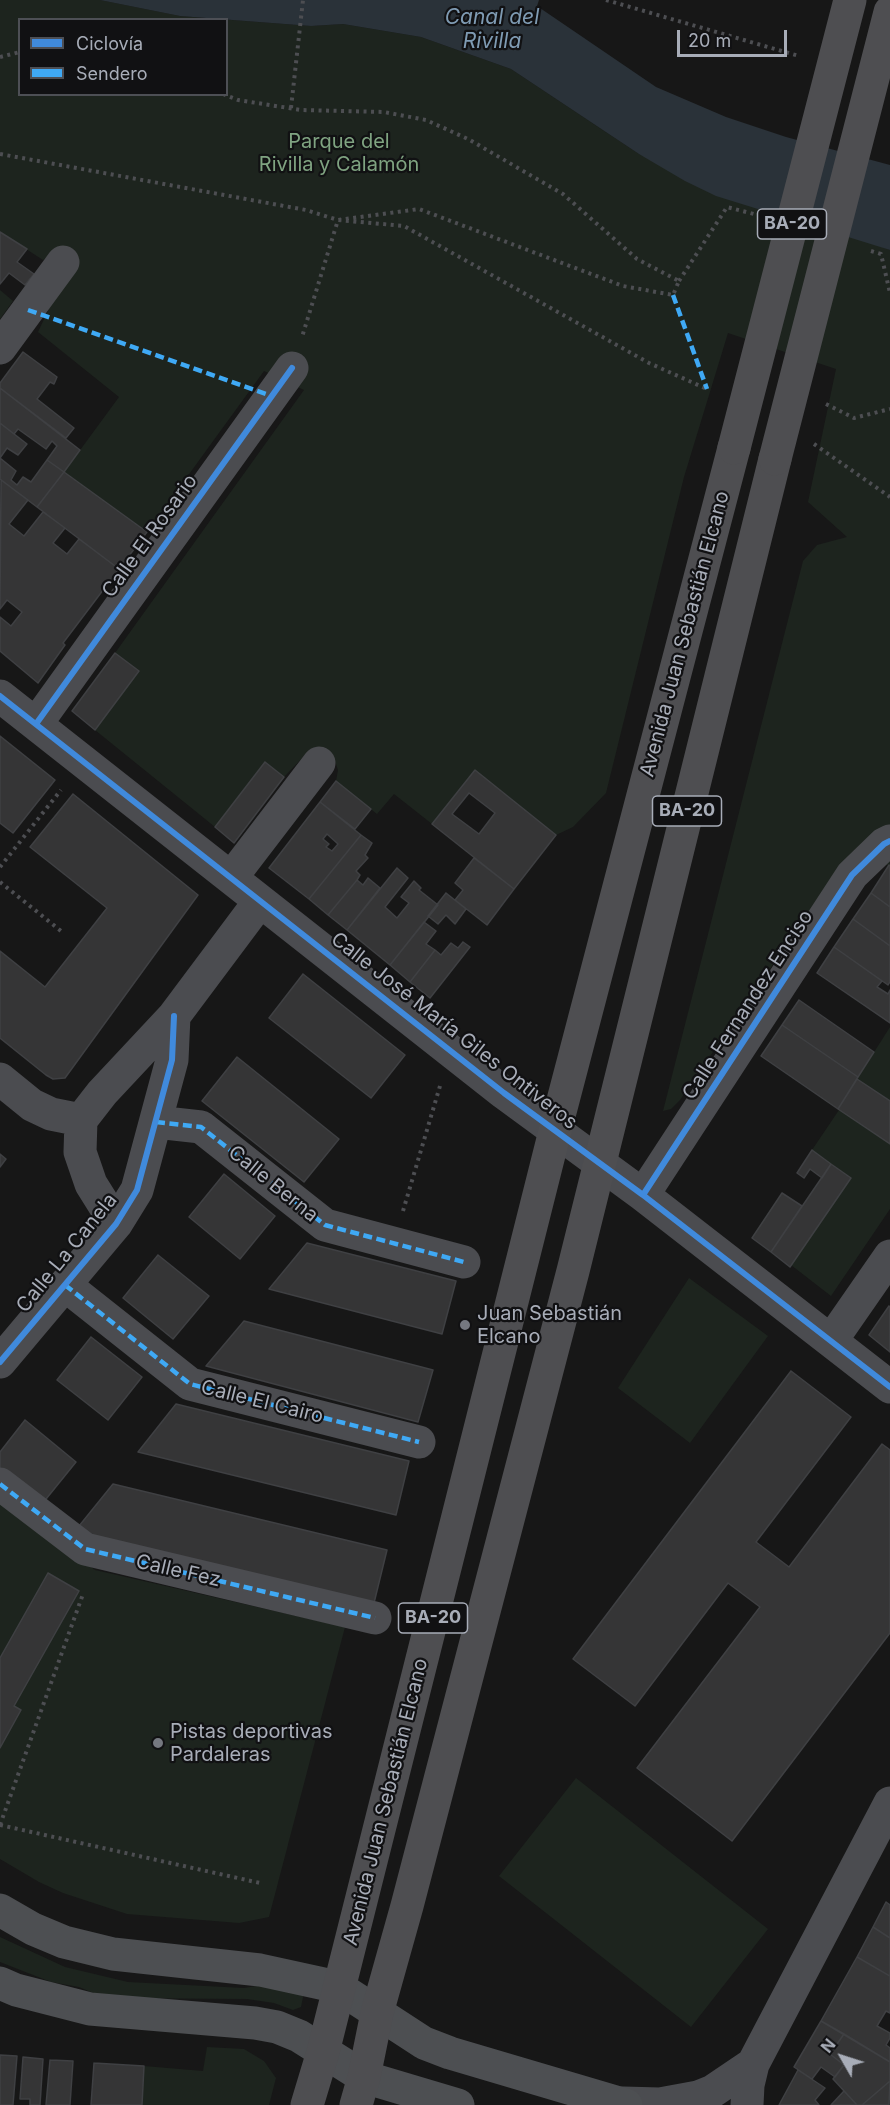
<!DOCTYPE html>
<html>
<head>
<meta charset="utf-8">
<style>
  body { margin:0 }
  #map { position:relative; width:890px; height:2105px; overflow:hidden; background:#171717; font-family:Inter,sans-serif }
  canvas { display:block }
  .legend { position:absolute; left:18px; top:18px; width:210px; height:78px; box-sizing:border-box; background:#111113; border:2px solid #4d4f55; margin:0; padding:8px 10px; list-style:none; font-size:18px; color:#a8adb8 }
  .legend li { display:flex; align-items:center; gap:12px; height:30px }
  .legend b { width:30px; border:2px solid #4d4f55 }
  .north { position:absolute; left:812px; top:2027px; width:60px; height:60px; -webkit-text-stroke:4px #111113; paint-order:stroke; rotate:309deg; font-size:16px; font-weight:700; line-height:24px; text-align:center; color:#a8adb8 }
  .north::after { content:''; display:block; margin:auto; width:21px; height:27px; background:#a8adb8; clip-path:polygon(50% 0,100% 100%,50% 72%,0 100%) }
  .scale { position:absolute; left:677px; top:30px; width:110px; height:27px; box-sizing:border-box; border:3px solid #a8adb8; border-top:0; padding-left:8px; font-size:18px; line-height:21px; white-space:nowrap; color:#a8adb8; -webkit-text-stroke:4px #111113; paint-order:stroke }
</style>
</head>
<body>
<div id="map">
<canvas width="890" height="2105"></canvas>
<ul class="legend">
<li><b style="height:8px;background:#408adc"></b>Ciclovía</li>
<li><b style="height:8px;background:#3fa9f5"></b>Sendero</li>
</ul>
<div class="north">N</div>
<div class="scale">20 m</div>
</div>
<script>
const ctx = document.querySelector('canvas').getContext('2d');
ctx.lineJoin = 'round';
function fillPath(path, color) {
  ctx.fillStyle = color;
  ctx.fill(path, 'evenodd');
}
function toPath(rows) {
  const path = new Path2D();
  for (const r of rows) {
    path.moveTo(r[0], r[1]);
    for (let i = 2; i < r.length; i += 2) path.lineTo(r[i], r[i + 1]);
  }
  return path;
}
function stroke(path, color, width, dash) {
  ctx.strokeStyle = color;
  ctx.lineWidth = width;
  ctx.lineCap = dash ? 'butt' : 'round';
  ctx.setLineDash(dash || []);
  ctx.stroke(path);
}
function drawText(font, color, halo, rows, align = 'center') {
  ctx.font = font + ' Inter,sans-serif';
  ctx.lineWidth = 4.5;
  ctx.setLineDash([]);
  ctx.textBaseline = 'middle';
  ctx.strokeStyle = halo;
  ctx.fillStyle = color;
  for (const [text, x, y, turn = 0] of rows) {
    ctx.save();
    ctx.translate(x, y);
    ctx.rotate((+turn || 0) * Math.PI / 180);
    ctx.textAlign = isNaN(turn) ? turn : align;
    if (halo) ctx.strokeText(text, 0, 0);
    ctx.fillText(text, 0, 0);
    ctx.restore();
  }
}
const green = toPath([
  [0,0,100,0,180,16,311,26,343,24,421,37,511,69,639,154,890,250,890,866,877,863,811,909,680,1100,671,1109,663,1111,803,561,817,545,847,537,808,502,836,369,728,333,684,477,606,793,573,827,556,835,475,770,432,824,394,794,377,814,336,781,338,770,335,761,323,753,308,752,284,777,265,762,215,827,95,730,139,671,115,653,304,390,264,371,147,532,64,472,119,397,38,332,69,266,49,256,43,260,0,232],
  [20,20,226,20,226,94,20,94],
  [0,290,13,301,0,319],
  [890,1027,890,1101,857,1079],
  [839,1110,890,1144,890,1209,831,1296,791,1265,851,1178,812,1150],
  [689,1278,768,1336,690,1443,618,1388],
  [0,1498,95,1570,345,1627,269,1917,239,1923,127,1914,63,1893,39,1882,0,1859],
  [576,1778,768,1929,691,2027,499,1876],
  [0,1937,65,1967,128,1982,244,1988,275,1983,305,1987,301,2007,293,2010,274,2003,247,1999,105,1998,79,1987,51,1982,0,1962],
  [207,2047,244,2049,264,2061,276,2078,269,2105,142,2105,144,2066,203,2071]
]);
const water = toPath([
  [100,0,539,0,537,6,656,87,726,117,786,137,890,165,890,250,716,196,685,181,639,154,511,69,421,37,343,24,311,26,180,16]
]);
const building = toPath([
  [0,232,27,249,17,262,34,274,25,285,9,273,0,284,0,232],
  [23,352,57,377,54,384,50,382,37,399,74,428,66,438,0,388,0,383,23,352],
  [0,388,80,450,64,472,47,460,57,446,52,441,46,449,18,429,14,434,0,423,0,388],
  [0,423,27,444,18,455,7,448,0,458,0,423],
  [0,458,16,471,11,480,17,485,23,477,31,482,47,460,64,472,37,507,0,479,0,458],
  [64,472,147,532,119,569,37,507,64,472],
  [1,480,28,500,9,524,24,536,43,512,65,528,53,543,67,554,79,539,119,569,63,643,65,645,38,683,0,651,0,617,11,626,22,612,7,600,0,609,1,480],
  [115,653,139,671,95,730,72,711,115,653],
  [0,736,55,780,13,833,0,823,0,736],
  [265,762,284,777,234,843,215,827,265,762],
  [475,770,556,835,514,889,432,824,475,770],
  [469,793,495,813,479,834,452,814,469,793],
  [336,781,371,809,355,829,320,802,336,781],
  [73,794,198,895,65,1078,53,1079,46,1075,0,1038,0,951,45,987,107,908,30,847,73,794],
  [320,802,361,835,309,899,269,868,320,802],
  [327,834,338,844,332,851,326,847,329,844,323,839,327,834],
  [361,835,372,843,365,855,368,858,356,871,360,875,357,880,328,915,309,899,361,835],
  [474,858,514,889,487,925,455,900,463,890,455,883,474,858],
  [889,865,890,866,890,907,871,893,889,865],
  [397,868,408,878,385,907,397,918,409,903,401,897,414,881,421,888,419,890,438,905,390,965,347,930,397,868],
  [368,878,380,888,347,930,328,915,357,880,363,885,368,878],
  [446,893,466,909,455,924,446,915,438,924,428,916,446,893],
  [871,893,890,907,890,946,853,919,871,893],
  [853,919,890,946,890,982,888,985,834,947,853,919],
  [424,922,436,931,426,944,435,950,410,982,390,965,424,922],
  [463,942,470,947,430,998,410,982,435,950,441,955,451,943,458,948,463,942],
  [834,947,882,981,877,987,888,994,890,990,890,1023,817,973,834,947],
  [303,974,405,1055,371,1098,269,1018,303,974],
  [799,1000,874,1052,858,1077,782,1025,799,1000],
  [782,1025,858,1077,838,1109,761,1056,782,1025],
  [237,1057,339,1139,304,1182,202,1101,237,1057],
  [857,1079,890,1101,890,1144,838,1109,857,1079],
  [812,1150,831,1164,822,1178,810,1169,804,1178,797,1173,812,1150],
  [0,1154,6,1159,0,1167,0,1154],
  [831,1164,851,1178,790,1267,771,1252,831,1164],
  [224,1174,275,1216,240,1259,189,1217,224,1174],
  [782,1193,802,1206,771,1252,752,1238,782,1193],
  [307,1243,456,1281,442,1334,269,1289,307,1243],
  [158,1255,209,1296,173,1339,123,1298,158,1255],
  [889,1306,890,1307,890,1352,869,1335,889,1306],
  [244,1321,433,1370,418,1422,206,1366,244,1321],
  [91,1337,142,1377,108,1420,57,1380,91,1337],
  [791,1371,851,1417,756,1542,789,1567,882,1444,890,1450,890,1633,732,1841,637,1768,760,1607,728,1583,635,1706,573,1659,791,1371],
  [176,1404,409,1461,396,1515,138,1452,176,1404],
  [25,1420,76,1462,42,1504,0,1471,0,1452,25,1420],
  [113,1484,387,1550,374,1603,75,1531,113,1484],
  [48,1573,79,1591,14,1706,21,1710,0,1748,0,1658,48,1573],
  [886,1902,890,1905,890,1938,873,1927,886,1902],
  [873,1927,890,1938,890,1976,857,1957,873,1927],
  [857,1957,890,1976,890,2013,886,2011,877,2026,890,2033,890,2038,886,2045,890,2048,890,2062,821,2021,857,1957],
  [821,2021,844,2034,830,2054,844,2065,835,2077,821,2067,812,2079,794,2067,821,2021],
  [844,2034,890,2062,890,2081,862,2105,857,2105,833,2079,844,2065,830,2054,844,2034],
  [0,2055,17,2056,13,2105,0,2105,0,2055],
  [23,2057,43,2059,40,2105,30,2105,30,2099,20,2099,23,2057],
  [50,2060,73,2061,70,2105,46,2105,50,2060],
  [94,2063,144,2066,142,2105,91,2105,94,2063],
  [798,2070,825,2088,815,2100,819,2105,779,2105,798,2070],
  [890,2081,889,2105,862,2105,890,2081],
  [844,2091,857,2105,831,2105,844,2091]
]);
const path = toPath([
  [606,0,799,56],
  [0,57,20,52],
  [223,94,238,100,301,110,384,112,426,120,468,139,563,194,637,259,679,281,673,295,623,286,419,209,338,220,302,337],
  [291,108,303,0],
  [0,154,306,210,338,220,404,226,649,363,707,389],
  [871,251,881,254,890,293],
  [679,281,727,207,758,215],
  [826,404,854,418,890,409],
  [814,444,890,497],
  [0,867,61,790],
  [0,882,61,931],
  [403,1211,440,1086],
  [0,1825,260,1883],
  [0,1825,83,1594]
]);
const minor = toPath([
  [0,348,63,262],
  [0,696,504,1093,643,1195,890,1387],
  [36,724,292,368],
  [231,878,319,763],
  [0,1079,32,1105,51,1114,81,1120],
  [156,1122,201,1127,325,1225,464,1262],
  [643,1195,852,875,884,844,890,841],
  [116,1224,91,1184,80,1152,81,1120,102,1093,174,1016,260,901],
  [65,1285,190,1384,419,1442],
  [831,1341,890,1256],
  [0,1362,116,1224,137,1190,172,1060,174,1016],
  [0,1484,85,1549,375,1618],
  [623,2103,660,2104,698,2097,713,2091,753,2064],
  [747,2105,748,2085,753,2064,890,1803]
]);
const major = toPath([
  [0,1910,33,1929,64,1942,113,1954,260,1970,338,1987,424,2043,450,2053,626,2105],
  [0,1983,16,1990,90,2009,255,2023,277,2027,299,2036,364,2077,458,2105]
]);
const highway = toPath([
  [307,2105,323,2052,555,1131,734,448],
  [356,2105,364,2077,377,2013,407,1906,573,1271,775,459]
]);
const highwayBridge = toPath([
  [734,448,850,0],
  [775,459,890,12]
]);
const quiet = toPath([
  [673,295,707,389],
  [28,310,272,396],
  [156,1122,201,1127,325,1225,464,1262],
  [65,1285,190,1384,419,1442],
  [0,1484,85,1549,375,1618]
]);
const cycleway = toPath([
  [0,696,504,1093,643,1195,890,1387],
  [36,724,292,368],
  [643,1195,852,875,884,844,890,841],
  [0,1362,116,1224,137,1190,172,1060,174,1016]
]);
const markers = [
  [465,1325,6,"#757880"],
  [158,1743,6,"#757880"]
];
const shields = [
  [792,224,69],
  [687,811,69],
  [433,1618,69]
];
const shieldNames = [
  ["BA-20",792,224],
  ["BA-20",687,811],
  ["BA-20",433,1618]
];
const parkNames = [
  ["Parque del",339,142],
  ["Rivilla y Calamón",339,165]
];
const streetNames = [
  ["Calle El Rosario",150,536,-54],
  ["Avenida Juan Sebastián Elcano",685,634,-75],
  ["Calle Fernandez Enciso",748,1005,-57],
  ["Calle José María Giles Ontiveros",454,1031,38],
  ["Calle Berna",273,1184,39],
  ["Calle La Canela",67,1253,-51],
  ["Calle El Cairo",262,1402,14],
  ["Calle Fez",178,1571,13],
  ["Avenida Juan Sebastián Elcano",386,1802,-76]
];
const poiNames = [
  ["Juan Sebastián",477,1314],
  ["Elcano",477,1337],
  ["Pistas deportivas",170,1732],
  ["Pardaleras",170,1755]
];
const waterNames = [
  ["Canal del",492,18],
  ["Rivilla",492,42]
];
fillPath(green, '#1d241e');
fillPath(water, '#2a3239');
fillPath(building, '#353536');
stroke(building, '#3f4043', 1.5);
stroke(path, '#4d4e52', 4, [3, 4.5]);
stroke(minor, '#4b4c50', 33);
stroke(major, '#4d4f52', 33);
stroke(highway, '#4e4e51', 33);
stroke(highwayBridge, '#4e4e51', 33);
stroke(quiet, '#3fa9f5', 4.5, [9, 4.5]);
stroke(cycleway, '#408adc', 6);
for (const [x, y, r, color] of markers) {
  const dot = new Path2D();
  dot.arc(x, y, r, 0, 2 * Math.PI);
  ctx.fillStyle = color;
  ctx.fill(dot);
  stroke(dot, '#111113', 2);
}
for (const [x, y, w] of shields) {
  const box = new Path2D();
  box.roundRect(x - w / 2, y - 15, w, 30, 4.5);
  ctx.fillStyle = '#111113';
  ctx.fill(box);
  stroke(box, '#a8adb8', 1.5);
}
drawText('bold 18px', '#a8adb8', null, shieldNames);
drawText('20px', '#7fa381', '#111113', parkNames);
drawText('20px', '#a8adb8', '#111113', streetNames);
drawText('20px', '#a8adb8', '#111113', poiNames, 'left');
drawText('italic 21px', '#7f9bb3', '#111113', waterNames);
</script>
</body>
</html>
